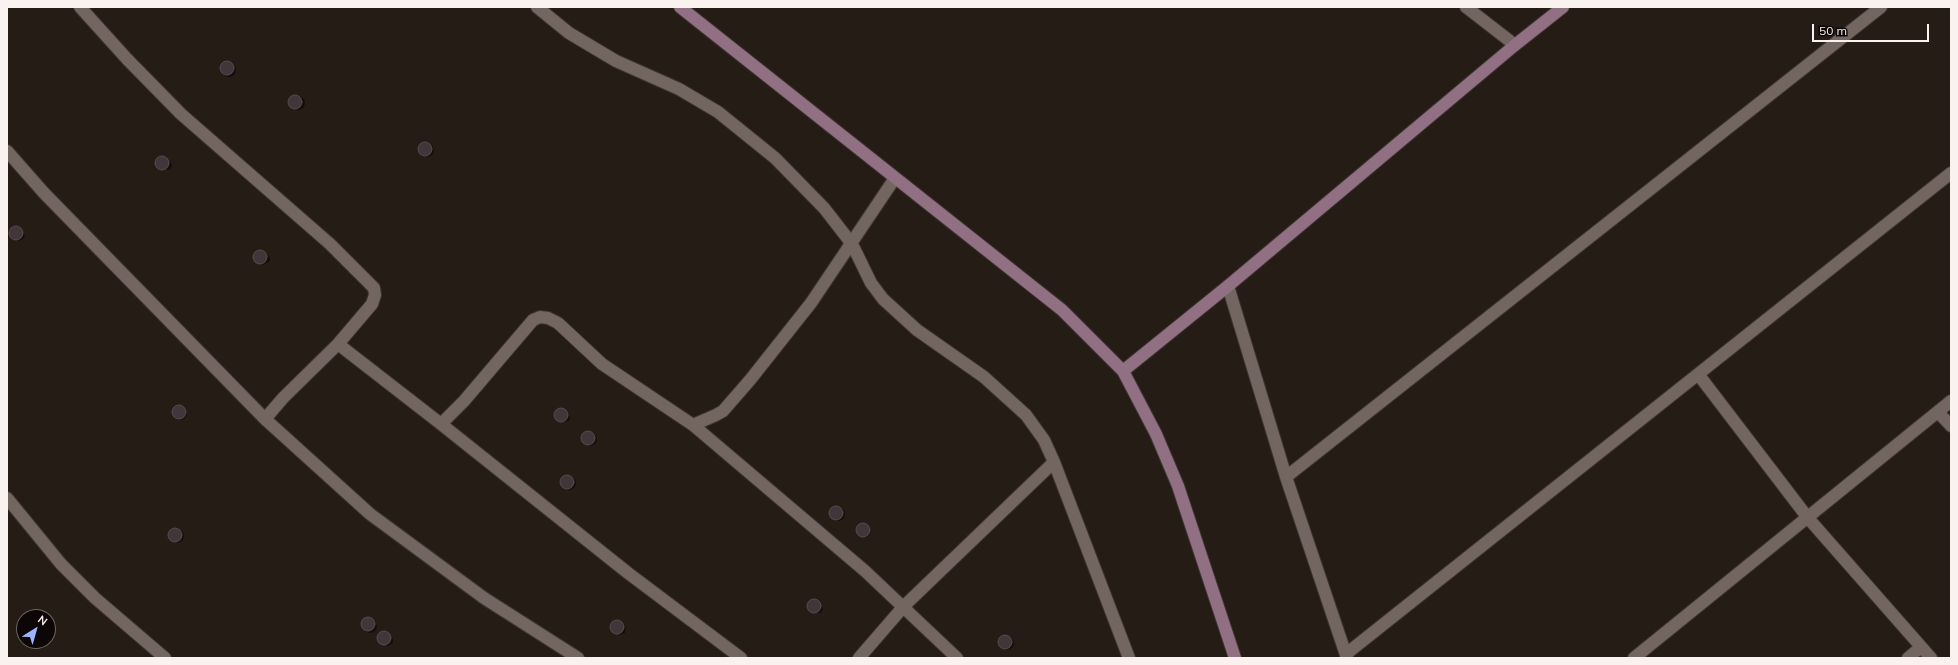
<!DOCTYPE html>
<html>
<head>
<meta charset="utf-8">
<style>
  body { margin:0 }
  #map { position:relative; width:1958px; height:665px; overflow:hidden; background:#261c16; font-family:Mulish,sans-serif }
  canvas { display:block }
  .frame { position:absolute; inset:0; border:8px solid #faf2ee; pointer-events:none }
  .north { position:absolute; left:16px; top:609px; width:40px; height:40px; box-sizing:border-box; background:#0c0706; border:1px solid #6b6563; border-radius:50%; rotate:37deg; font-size:11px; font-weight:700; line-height:16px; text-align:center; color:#faf2ee }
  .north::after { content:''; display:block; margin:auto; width:14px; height:18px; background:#9cb4fd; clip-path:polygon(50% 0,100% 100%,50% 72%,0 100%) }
  .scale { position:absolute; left:1812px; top:24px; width:117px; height:18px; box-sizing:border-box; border:2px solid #faf2ee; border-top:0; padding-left:5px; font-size:12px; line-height:14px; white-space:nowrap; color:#faf2ee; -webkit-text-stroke:3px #0c0706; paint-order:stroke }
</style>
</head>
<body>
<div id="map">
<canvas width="1958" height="665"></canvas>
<div class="frame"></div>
<div class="north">N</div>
<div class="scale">50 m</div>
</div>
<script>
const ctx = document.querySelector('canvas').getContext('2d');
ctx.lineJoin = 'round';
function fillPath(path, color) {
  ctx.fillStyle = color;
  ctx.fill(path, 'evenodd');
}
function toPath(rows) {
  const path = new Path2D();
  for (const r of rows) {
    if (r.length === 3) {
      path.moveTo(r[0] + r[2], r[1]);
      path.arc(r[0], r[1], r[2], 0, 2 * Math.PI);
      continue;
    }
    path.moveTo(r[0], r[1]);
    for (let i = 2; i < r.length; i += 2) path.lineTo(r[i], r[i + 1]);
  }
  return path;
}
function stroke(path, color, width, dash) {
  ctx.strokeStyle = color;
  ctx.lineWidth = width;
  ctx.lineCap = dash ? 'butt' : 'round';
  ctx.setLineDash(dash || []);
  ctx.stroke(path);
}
const shadow = toPath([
  [229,70,7],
  [298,103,7],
  [427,150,7],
  [161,157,171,162,172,167,169,170,160,168,157,161],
  [16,227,23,231,25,236,22,240,18,241,11,237,10,231],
  [259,252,266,254,270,258,270,261,263,265,256,261,255,256],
  [180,413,7],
  [563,409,569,414,570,418,569,421,564,422,556,417,557,410],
  [590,439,7],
  [569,483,7],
  [838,514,7],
  [865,531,6],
  [177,536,7],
  [812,600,818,601,823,609,821,613,815,613,809,608,810,602],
  [370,626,7],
  [614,622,619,622,626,626,625,633,620,635,612,629],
  [386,633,393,639,393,643,388,646,381,643,378,636,380,634],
  [1007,643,7]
]);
const building = toPath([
  [227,68,7],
  [295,102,7],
  [425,149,7],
  [162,163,7],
  [16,233,7],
  [260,257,7],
  [179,412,7],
  [561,415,7],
  [588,438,7],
  [567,482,7],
  [836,513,7],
  [863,530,7],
  [175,535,7],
  [814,606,7],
  [368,624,7],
  [617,627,7],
  [384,638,7],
  [1005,642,7]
]);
const street = toPath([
  [80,7,127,59,181,114,330,244,374,288,375,295,372,304,338,344,441,424,464,401,533,320,540,317,548,318,558,323,602,364,693,425,716,415,723,411,750,380,811,303,895,178],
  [537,7,569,33,616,61,679,89,718,112,775,158,824,208,852,244,871,283,883,299,917,330,984,377,1026,415,1044,440,1054,462,904,606,859,658],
  [1466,7,1515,45],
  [7,151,44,193,265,419,283,398,338,344],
  [1228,286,1286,477,1347,658],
  [1698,374,1808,518,1931,658],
  [1938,412,1951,426],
  [265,419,370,514,484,598,578,658],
  [441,424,628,573,741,658],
  [693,425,865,571,957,658],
  [1054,462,1129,658],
  [1286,477,1881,7],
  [7,498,61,564,95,598,165,658],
  [1346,654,1951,173],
  [1634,658,1951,401],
  [1908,658,1921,647]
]);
const secondary = toPath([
  [680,7,1062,310,1123,371,1156,434,1178,486,1235,658],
  [1123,371,1228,286,1515,45,1563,7]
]);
fillPath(shadow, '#0007');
fillPath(building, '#43363a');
stroke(building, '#594b4f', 1);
stroke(street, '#3e3532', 14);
stroke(secondary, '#3e3532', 14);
stroke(street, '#736660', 12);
stroke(secondary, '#907082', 12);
</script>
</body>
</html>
